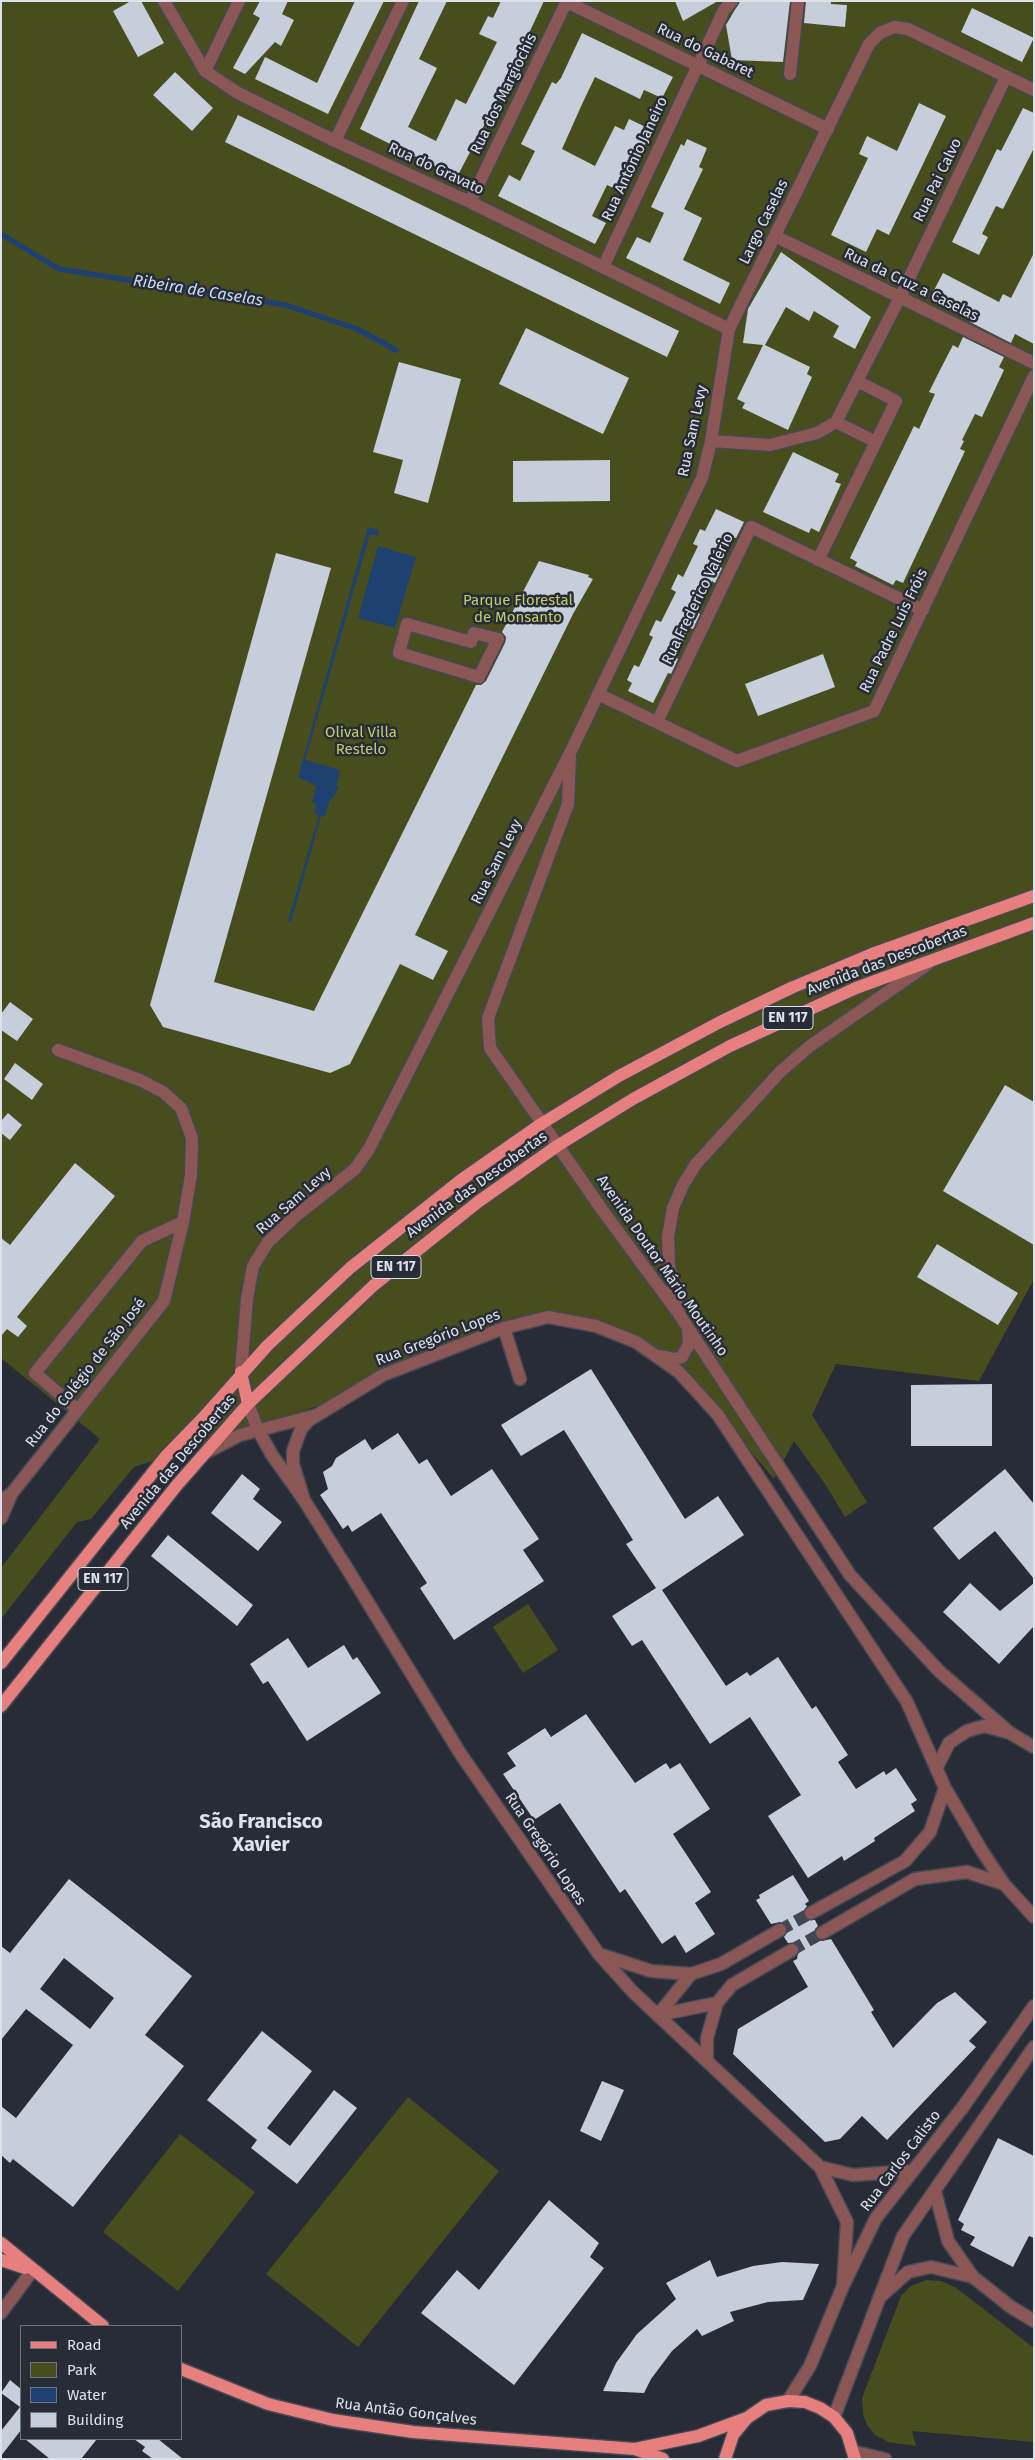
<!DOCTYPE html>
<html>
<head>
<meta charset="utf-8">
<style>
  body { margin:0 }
  #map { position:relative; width:1035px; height:2460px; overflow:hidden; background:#272c37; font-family:"Fira Sans",sans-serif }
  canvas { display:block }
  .frame { position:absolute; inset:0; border:2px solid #dde1e8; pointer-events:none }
  .legend { position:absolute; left:20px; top:2325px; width:162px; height:115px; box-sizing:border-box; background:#272c37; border:1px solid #70747e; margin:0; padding:6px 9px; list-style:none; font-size:15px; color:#dde1e8 }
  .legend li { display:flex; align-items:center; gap:10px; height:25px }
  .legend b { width:25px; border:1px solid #70747e }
</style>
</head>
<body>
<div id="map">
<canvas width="1035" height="2460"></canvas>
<div class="frame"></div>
<ul class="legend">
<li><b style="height:6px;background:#e77f7e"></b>Road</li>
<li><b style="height:14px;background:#484d1d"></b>Park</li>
<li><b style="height:14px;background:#1f4171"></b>Water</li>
<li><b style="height:14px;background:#c6cddb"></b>Building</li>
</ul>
</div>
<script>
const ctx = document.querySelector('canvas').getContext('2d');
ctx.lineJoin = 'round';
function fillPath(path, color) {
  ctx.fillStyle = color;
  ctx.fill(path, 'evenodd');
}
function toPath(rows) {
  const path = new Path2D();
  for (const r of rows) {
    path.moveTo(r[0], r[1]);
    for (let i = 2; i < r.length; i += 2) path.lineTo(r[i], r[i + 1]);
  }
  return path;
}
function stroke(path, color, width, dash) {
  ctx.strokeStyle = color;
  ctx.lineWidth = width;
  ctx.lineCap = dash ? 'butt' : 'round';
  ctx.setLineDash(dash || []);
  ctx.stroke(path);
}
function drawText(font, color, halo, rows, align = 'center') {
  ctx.font = font + ' "Fira Sans",sans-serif';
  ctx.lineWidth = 5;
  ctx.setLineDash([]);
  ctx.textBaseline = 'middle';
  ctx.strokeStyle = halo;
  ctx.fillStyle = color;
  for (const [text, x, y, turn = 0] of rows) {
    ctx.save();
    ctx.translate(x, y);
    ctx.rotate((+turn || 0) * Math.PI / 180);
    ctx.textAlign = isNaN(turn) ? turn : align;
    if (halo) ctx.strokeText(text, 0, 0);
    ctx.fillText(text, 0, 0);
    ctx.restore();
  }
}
const green = toPath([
  [1,1,1034,1,1034,1279,979,1381,836,1364,812,1415,867,1502,845,1517,825,1484,794,1441,774,1479,682,1370,585,1322,529,1322,342,1398,134,1467,91,1519,77,1522,1,1619,1,1568,100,1439,1,1358],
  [528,1604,558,1650,523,1673,493,1627],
  [408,2097,499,2171,358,2347,266,2274],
  [180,2134,255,2192,178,2291,103,2232],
  [926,2280,941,2281,955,2287,1034,2348,1034,2442,912,2431,916,2446,888,2442,875,2435,867,2425,863,2414,862,2398,901,2296,911,2286]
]);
const water = toPath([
  [368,527,379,530,378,536,370,534,305,760,340,770,336,787,339,787,332,800,330,799,325,816,321,816,291,922,288,921,319,815,314,813,316,804,312,802,316,786,298,777],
  [378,546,416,557,395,628,358,618]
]);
const stream = toPath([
  [1,234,59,269,286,305,357,329,396,350]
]);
const building = toPath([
  [131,1,141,1,164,43,138,57,113,11],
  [260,1,288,1,282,14,294,20,281,46,275,42,245,74,233,68,260,18,253,14],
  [355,1,384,1,328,114,255,79,265,57,317,83],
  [419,1,447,1,419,59,437,68,408,127,436,141,456,99,466,104,497,42,479,34,488,16,493,18,501,1,544,1,504,87,457,177,360,129],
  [675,1,718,1,683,21],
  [740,1,790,1,783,62,732,60,726,25],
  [806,1,831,1,831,4,847,5,845,27,804,23],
  [972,8,1034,38,1022,62,961,32],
  [582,33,673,77,662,98,644,90,640,99,595,77,583,102,562,149,595,166,615,126,624,130,629,119,652,130,622,192,607,185,592,216,606,223,595,244,498,196,509,175,520,181,535,151,521,144,552,82,556,84,561,78],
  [175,72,213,108,192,131,153,95],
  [919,103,946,116,889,235,877,229,866,252,831,235,868,158,859,154,867,136,897,151],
  [1023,108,1034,113,1034,148,1003,209,996,206,982,234,988,237,979,255,952,242,997,149,1001,151],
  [238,115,679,331,667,357,225,142],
  [687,139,707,148,699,167,703,169,684,209,702,218,683,260,730,283,720,304,626,258,637,237,650,243,664,213,651,207,681,144,684,146],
  [781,252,871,317,855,349,833,337,839,326,814,311,809,321,786,307,765,345,810,367,807,374,812,377,788,430,742,408,745,403,737,399,763,345,743,343,748,309],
  [1034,253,1034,344,1015,334,1011,343,970,322,973,315,932,294,943,273,999,302,1003,294,1011,298],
  [526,328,629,378,603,434,499,384],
  [963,337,1004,357,999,367,1004,370,982,417,975,414,962,440,964,441,960,449,965,451,903,583,896,580,893,585,855,566,857,562,850,558,914,426,919,429,935,394,929,392,941,368,953,345,958,348],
  [399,362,461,379,428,503,394,493,403,460,373,452],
  [793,452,839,474,835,482,841,484,819,532,811,528,809,533,763,512],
  [610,460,610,501,513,502,513,461],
  [716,509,744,522,736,538,733,537,719,566,722,568,715,583,712,581,696,612,700,614,693,629,689,627,675,657,678,659,671,674,668,673,653,703,628,691,632,683,627,680,634,665,639,667,653,637,649,635,656,620,661,622,676,592,671,589,678,574,683,577,698,546,693,544,700,529,705,531],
  [276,553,331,568,214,982,314,1011,476,685,481,685,486,681,505,643,506,637,502,632,539,561,589,575,588,577,593,579,573,614,415,935,448,951,433,980,400,964,350,1064,330,1073,163,1027,150,1005],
  [823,654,835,687,758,716,745,684],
  [10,1002,33,1019,17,1041,1,1030,1,1014],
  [15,1063,43,1084,32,1100,4,1079],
  [1005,1085,1034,1102,1034,1245,943,1191],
  [8,1113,22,1125,10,1140,1,1133,1,1121],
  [75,1163,115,1196,17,1317,27,1326,18,1337,7,1329,1,1336,1,1238,10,1245],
  [937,1244,1018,1293,998,1325,917,1277],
  [591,1369,685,1519,718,1496,744,1535,662,1590,726,1686,747,1672,750,1676,778,1657,812,1709,816,1706,848,1755,838,1762,856,1789,884,1771,886,1775,896,1768,917,1800,911,1804,915,1811,874,1838,875,1841,844,1861,842,1856,808,1878,768,1816,801,1795,750,1717,710,1744,642,1640,632,1646,612,1616,656,1588,626,1544,633,1540,564,1430,521,1456,501,1425],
  [992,1384,992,1446,911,1446,911,1385],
  [398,1433,419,1464,427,1459,451,1496,492,1469,539,1539,523,1550,544,1581,454,1640,420,1588,427,1583,381,1513,352,1532,348,1525,343,1529,320,1495,328,1489,323,1472,332,1466,336,1458,365,1439,372,1450],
  [1005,1469,1034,1504,1034,1579,995,1531,959,1560,933,1528],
  [242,1474,260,1489,253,1499,282,1522,258,1551,211,1513],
  [168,1535,253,1605,237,1626,151,1556],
  [970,1583,1000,1611,1034,1583,1034,1626,999,1664,943,1612],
  [288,1638,308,1668,344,1645,353,1660,357,1657,381,1693,307,1741,268,1681,263,1684,250,1664],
  [586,1714,635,1783,666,1763,670,1769,680,1763,710,1809,673,1834,711,1892,695,1903,715,1934,686,1953,675,1935,662,1944,625,1889,620,1893,560,1803,534,1820,503,1774,516,1766,507,1753,545,1728,551,1737],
  [793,1875,809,1901,805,1904,807,1906,803,1912,804,1916,807,1920,815,1920,818,1926,815,1929,815,1937,822,1941,831,1939,874,2010,871,2012,893,2048,937,2003,955,1992,987,2022,969,2041,976,2047,887,2140,862,2116,840,2139,825,2142,733,2054,738,2029,808,1987,793,1961,797,1959,799,1946,796,1943,788,1943,784,1937,788,1930,787,1926,780,1922,771,1924,756,1900,760,1898,759,1895],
  [69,1879,192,1976,145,2035,184,2066,73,2207,13,2159,10,2163,1,2155,1,2106,16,2118,73,2045,26,2009,1,2040,1,1946,10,1953],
  [64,1958,114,1998,90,2029,40,1989],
  [262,2031,312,2071,267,2128,290,2146,334,2090,357,2108,297,2184,251,2148,257,2140,207,2100],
  [602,2081,624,2090,601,2141,580,2131],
  [998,2138,1034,2156,1034,2238,1029,2236,1013,2267,970,2245,975,2237,961,2230,964,2224,958,2220],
  [549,2200,599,2243,590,2257,604,2268,514,2385,421,2313,457,2270,479,2290],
  [710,2260,717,2277,753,2266,782,2262,819,2264,803,2300,768,2302,730,2312,734,2321,702,2336,697,2329,672,2351,651,2379,644,2393,603,2391,616,2363,637,2334,676,2299,666,2283],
  [10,2380,21,2389,21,2430,1,2456,1,2431,20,2407,1,2393],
  [25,2439,97,2439,81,2459,50,2459],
  [134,2439,158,2439,183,2459,153,2459,142,2451,145,2447]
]);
const minorTunnel = toPath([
  [780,1930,811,1913],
  [792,1950,822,1933]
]);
const minor = toPath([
  [164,1,205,71,238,93,335,141,470,202,729,329],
  [567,2,828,129],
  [205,71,239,1],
  [790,74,798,1],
  [335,141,403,1],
  [470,202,567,1],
  [775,236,1034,363],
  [603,267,724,10,732,1],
  [836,422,876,442,896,401,857,381],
  [711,441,770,445,817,433,836,422,900,297,1006,77],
  [818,560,876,442],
  [407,624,471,642,474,633,498,639,479,677,399,653,407,624],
  [598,694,737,761,874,711,1034,376],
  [657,722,751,527,923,610],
  [570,758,568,804,488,1018,490,1048,603,1211,679,1314,850,1575,939,1671,1010,1733],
  [678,1309,669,1265,668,1237,673,1208,683,1185,696,1164,780,1072,810,1046,928,964],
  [504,1328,520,1379],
  [661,1356,675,1359,682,1357,689,1344,688,1331],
  [241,1372,247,1299,253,1266,268,1242,297,1215,355,1169,369,1149,570,753,702,478,711,441,729,329,869,44,880,33,894,27,908,29,1034,90],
  [248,1404,258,1430,272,1455,304,1500,348,1570,460,1753,598,1953,633,1992,820,2167,847,2222,843,2286],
  [78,1410,35,1373,142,1241,183,1222],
  [207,1452,240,1435,313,1416],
  [304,1500,293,1464,293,1451,301,1429,309,1420,383,1375,504,1328,548,1317,596,1326,636,1342,679,1372,718,1415,907,1702,945,1788,982,1851,1004,1884,1034,1917],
  [1,1501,12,1493,164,1301,183,1222,191,1175,192,1138,181,1108,163,1092,140,1080,58,1050],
  [1,1518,11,1495],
  [937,1767,949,1743,967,1731,984,1726,1010,1733,1034,1747],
  [811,1913,905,1861,930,1832,945,1788],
  [822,1933,915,1879,967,1872,1004,1884],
  [599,1954,651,1971,691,1974,721,1964,780,1930],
  [658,2015,717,2003],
  [658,2015,691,1974],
  [707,2060,707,2038,717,2003,732,1985,792,1950],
  [820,2167,853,2175,911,2171],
  [935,2191,948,2241,973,2277,1011,2307,1034,2321],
  [879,2298,908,2272,931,2267,973,2277],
  [1,2313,32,2271],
  [788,2401,810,2366,843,2286,876,2218,963,2107,1034,2006],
  [834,2417,903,2236,1034,2047],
  [855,2452,885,2459]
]);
const major = toPath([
  [241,1372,248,1404],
  [1,1663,166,1456,202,1419,267,1346,350,1268,461,1180,541,1124,619,1076,720,1022,791,988,872,954,1034,896],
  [1,1706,177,1485,248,1404,374,1285,478,1202,557,1146,633,1099,730,1046,856,988,1034,923],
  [1,2243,103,2326],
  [1,2260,25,2268],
  [181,2369,268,2404,333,2420,413,2432,635,2449,698,2436,747,2418],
  [635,2449,663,2459],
  [725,2459,733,2435,747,2418,766,2405,788,2401,805,2402,820,2408,834,2417,847,2433,855,2459]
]);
const shields = [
  [788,1018,50],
  [396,1267,50],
  [103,1579,50]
];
const shieldNames = [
  ["EN 117",788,1018],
  ["EN 117",396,1267],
  ["EN 117",103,1579]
];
const streetNames = [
  ["Rua do Gabaret",705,51,26],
  ["Rua dos Margiochis",504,94,-64],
  ["Rua António Janeiro",635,159,-65],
  ["Rua do Gravato",436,169,25],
  ["Rua Pai Calvo",938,180,-64],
  ["Largo Caselas",764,222,-64],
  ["Rua da Cruz a Caselas",911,285,26],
  ["Rua Sam Levy",693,431,-78],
  ["Rua Frederico Valério",698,599,-64],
  ["Rua Padre Luís Fróis",894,631,-64],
  ["Rua Sam Levy",497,862,-63],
  ["Avenida das Descobertas",887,961,-21],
  ["Avenida das Descobertas",477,1185,-36],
  ["Rua Sam Levy",294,1201,-41],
  ["Avenida Doutor Mário Moutinho",662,1266,55],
  ["Rua Gregório Lopes",438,1338,-21],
  ["Rua do Colégio de São José",86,1373,-52],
  ["Avenida das Descobertas",178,1462,-50],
  ["Rua Gregório Lopes",545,1849,56],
  ["Rua Carlos Calisto",901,2161,-53],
  ["Rua Antão Gonçalves",406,2412,7]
];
const parkNames = [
  ["Parque Florestal",518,601],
  ["de Monsanto",518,618],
  ["Olival Villa",361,733],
  ["Restelo",361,750]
];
const waterNames = [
  ["Ribeira de Caselas",198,291,9]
];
const districtNames = [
  ["São Francisco",261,1822],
  ["Xavier",261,1845]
];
fillPath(green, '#484d1d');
fillPath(water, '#1f4171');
stroke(stream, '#1f4171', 5.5);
fillPath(building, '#c6cddb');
stroke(minorTunnel, '#424752', 12, [12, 6]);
stroke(minor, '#444953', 15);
stroke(major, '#444953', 15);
stroke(minor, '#8a5756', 12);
stroke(major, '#e77f7e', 12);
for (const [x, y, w] of shields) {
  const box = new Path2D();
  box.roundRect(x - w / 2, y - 11.5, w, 23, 4);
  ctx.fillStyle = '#272c37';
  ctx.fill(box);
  stroke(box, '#dde1e8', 1);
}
drawText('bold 14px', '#dde1e8', null, shieldNames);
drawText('15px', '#dde1e8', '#272c37', streetNames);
drawText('15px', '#c1cd6d', '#272c37', parkNames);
drawText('italic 16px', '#c7dcfb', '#272c37', waterNames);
drawText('bold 20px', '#dde1e8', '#272c37', districtNames);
</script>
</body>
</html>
